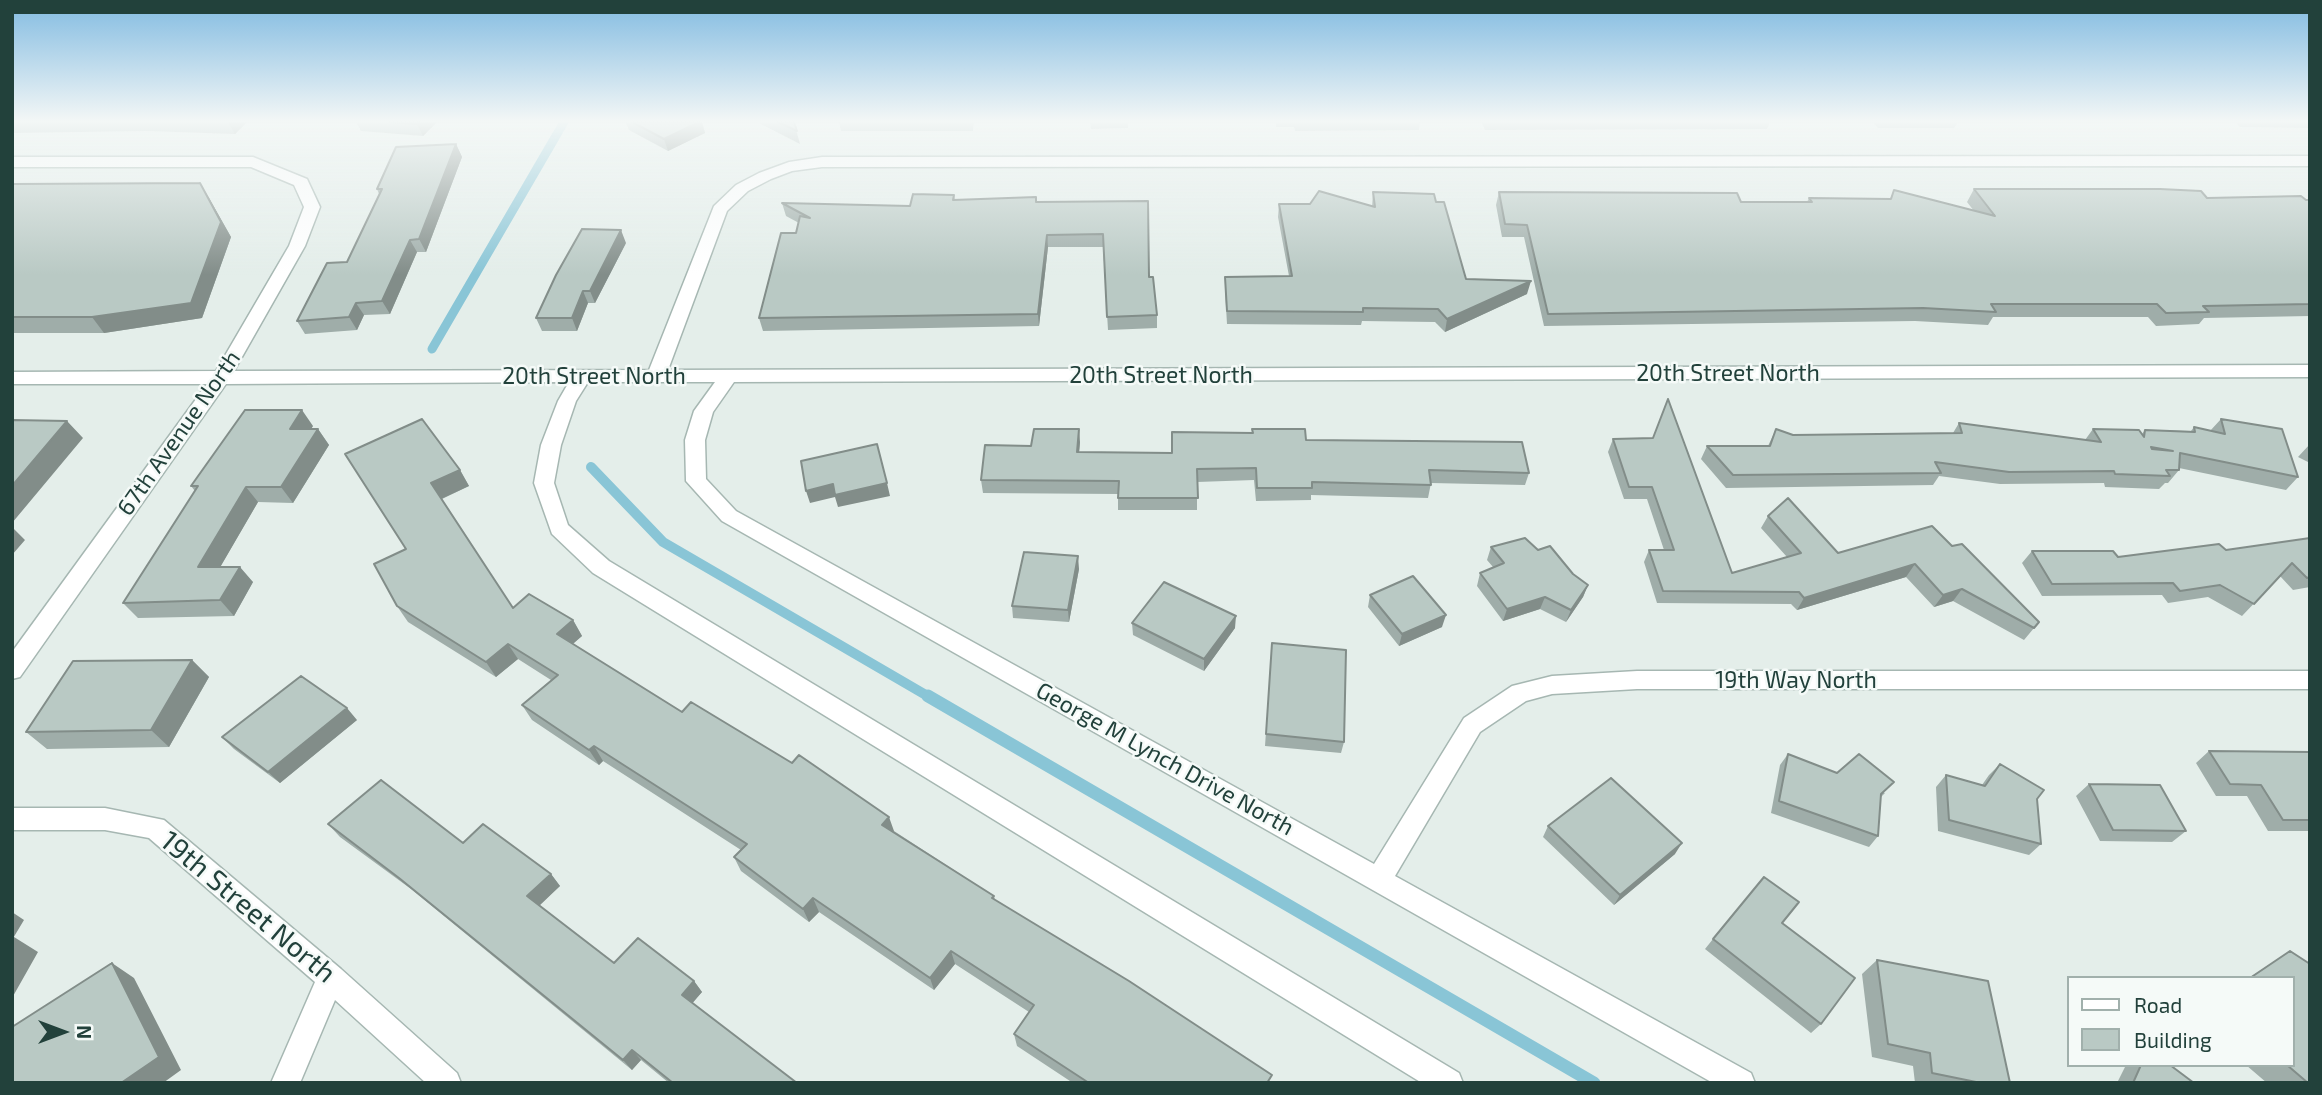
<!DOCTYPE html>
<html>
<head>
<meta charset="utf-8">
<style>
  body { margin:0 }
  #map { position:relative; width:2322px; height:1095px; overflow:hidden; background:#e4eeea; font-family:"Exo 2",sans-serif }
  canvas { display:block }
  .frame { position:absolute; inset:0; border:14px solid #22413b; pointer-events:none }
  .legend { position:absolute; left:2067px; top:976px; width:228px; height:91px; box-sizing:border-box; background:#f5faf8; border:2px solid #a1b0ac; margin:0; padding:9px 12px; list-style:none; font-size:21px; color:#22413b }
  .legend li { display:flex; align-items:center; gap:14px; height:35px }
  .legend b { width:35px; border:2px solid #a1b0ac }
  .north { position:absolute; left:28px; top:997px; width:70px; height:70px; -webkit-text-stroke:5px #f5faf8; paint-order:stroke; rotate:90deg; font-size:19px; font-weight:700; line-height:28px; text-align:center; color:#22413b }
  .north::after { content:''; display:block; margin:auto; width:24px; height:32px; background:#22413b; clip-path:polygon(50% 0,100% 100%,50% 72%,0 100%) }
</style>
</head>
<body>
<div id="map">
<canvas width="2322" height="1095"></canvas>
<div class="frame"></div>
<ul class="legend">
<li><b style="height:9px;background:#fff"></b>Road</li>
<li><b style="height:19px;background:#b9c9c4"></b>Building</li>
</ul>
<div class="north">N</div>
</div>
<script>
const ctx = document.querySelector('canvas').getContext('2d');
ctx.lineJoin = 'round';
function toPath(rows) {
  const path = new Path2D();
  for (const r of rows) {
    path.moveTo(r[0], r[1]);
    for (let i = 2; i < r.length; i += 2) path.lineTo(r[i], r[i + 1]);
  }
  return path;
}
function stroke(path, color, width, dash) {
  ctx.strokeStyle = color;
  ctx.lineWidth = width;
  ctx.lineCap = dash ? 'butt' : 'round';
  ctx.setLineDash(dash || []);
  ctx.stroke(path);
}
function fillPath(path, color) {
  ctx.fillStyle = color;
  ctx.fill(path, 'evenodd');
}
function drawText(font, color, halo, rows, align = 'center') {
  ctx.font = font + ' "Exo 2",sans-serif';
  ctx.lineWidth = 5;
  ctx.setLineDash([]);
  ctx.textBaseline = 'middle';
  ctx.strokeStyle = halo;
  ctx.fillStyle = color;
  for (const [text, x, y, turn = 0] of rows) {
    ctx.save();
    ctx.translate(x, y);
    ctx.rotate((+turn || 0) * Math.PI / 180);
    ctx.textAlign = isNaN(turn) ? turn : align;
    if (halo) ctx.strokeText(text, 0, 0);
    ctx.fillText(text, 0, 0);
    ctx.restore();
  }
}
const streamFar2 = toPath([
  [432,349,564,122]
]);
const streamFar1 = toPath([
  [591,467,663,542,931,698]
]);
const stream = toPath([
  [928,696,1594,1083]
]);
const minor = toPath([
  [2310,156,2310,166,822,167,792,171,771,179,748,191,727,211,668,370,2310,365,2310,377,734,382,713,412,705,440,706,479,736,511,1374,864,1464,718,1512,686,1552,676,1637,671,2310,671,2310,689,1637,689,1552,694,1526,701,1480,732,1395,876,1751,1073,1755,1083,1713,1083,722,521,686,481,685,440,694,411,715,382,588,382,576,401,561,445,554,483,568,525,609,561,1459,1073,1463,1083,1422,1083,593,573,552,534,534,483,541,445,558,401,569,382,226,384,20,677,12,679,12,652,207,384,12,384,12,372,216,371,289,246,304,207,294,185,251,167,12,167,12,157,253,157,307,179,320,207,305,246,234,371,649,370,714,206,736,185,759,173,789,162,822,157,2310,156],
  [12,808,105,808,164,820,341,969,457,1073,461,1083,426,1083,335,1000,300,1083,271,1083,315,982,149,838,105,830,12,830,12,808]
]);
const wall = toPath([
  [12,122,247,122,235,134,147,131,12,133],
  [356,122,437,122,423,136,361,131],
  [626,122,702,122,705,133,668,151,629,130],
  [757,122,794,122,800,144],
  [839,122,974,122,973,131,841,131],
  [1090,122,1128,122,1128,128,1091,129],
  [1276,122,1420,122,1419,130,1295,131,1294,127,1276,127],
  [1482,122,1770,122,1767,129,1485,130],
  [1873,122,1958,122,1954,128,1878,128],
  [2235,122,2310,122,2310,128,2240,127],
  [456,144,462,157,426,252,417,252,390,314,364,315,357,330,305,334,297,321,347,262,379,194,377,189],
  [12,184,209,198,231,237,202,318,104,333,12,333],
  [1974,189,2207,198,2310,200,2310,316,2204,318,2199,324,2156,326,2148,317,1993,317,1988,325,1915,321,1544,326,1524,237,1502,237,1496,205,1499,192,1741,202,1807,202,1809,198,1890,199,1894,190,1974,211,1967,202],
  [1373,192,1436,202,1466,279,1527,294,1445,332,1435,322,1362,321,1361,325,1227,324,1225,290,1225,277,1289,276,1278,217,1279,204,1372,206],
  [954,195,955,200,1036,202,1148,201,1149,277,1157,315,1157,328,1108,330,1103,247,1048,247,1039,326,763,331,759,318,796,233,799,223,786,216,782,203,910,206],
  [626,243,595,303,588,303,577,331,542,331,536,318],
  [2221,419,2298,477,2286,490,2179,468,2179,470,2168,483,2165,483,2159,489,2105,487,2104,483,2000,484,1939,476,1933,485,1726,488,1701,459,1707,446,1768,446,1776,429,1793,435,1953,433,1959,423,2085,440,2093,429,2142,434,2145,430,2191,431,2194,427,2210,431],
  [313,426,311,429,318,429,329,445,293,503,258,502,220,567,253,582,234,616,138,618,123,603,195,491,191,486],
  [1613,439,1732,573,1787,557,1761,528,1768,516,1838,553,1952,546,2039,622,2024,640,1953,601,1934,607,1906,577,1797,610,1791,604,1657,603,1644,562,1649,550,1664,550,1647,499,1624,499,1608,452],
  [1306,440,1529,473,1525,485,1431,483,1428,498,1311,495,1311,500,1256,501,1254,480,1197,482,1197,510,1118,510,1118,494,983,493,981,480,1031,446,1080,442,1079,452,1171,453],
  [2310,444,2310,463,2298,457],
  [460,470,469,486,442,499,513,608,573,620,582,636,572,644,682,712,894,831,994,896,995,900,1270,1083,1073,1083,1017,1046,1014,1034,1029,1012,955,964,934,990,819,912,809,922,741,871,734,857,741,850,603,761,599,765,532,720,522,705,551,680,518,659,496,677,408,622,397,606,406,549],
  [2310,538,2310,587,2293,590,2280,576,2242,616,2208,597,2168,603,2162,595,2042,596,2022,563,2032,551,2118,557,2226,550],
  [1491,547,1538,550,1588,585,1583,597,1566,622,1540,609,1503,621,1477,586,1480,573,1493,567,1487,560],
  [1079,569,1069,622,1013,618,1012,606],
  [1370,595,1442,627,1399,646,1368,607],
  [1132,623,1235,628,1204,671,1133,635],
  [1272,643,1344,742,1341,753,1265,746],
  [192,660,209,677,169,747,47,749,26,732],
  [357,720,280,783,234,749,222,737],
  [2209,751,2310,752,2310,831,2268,831,2247,796,2216,796,2196,763],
  [1788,754,1885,793,1881,797,1878,836,1869,847,1771,813,1780,765],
  [2000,764,2037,799,2041,844,2029,855,1938,831,1936,787,1946,775,1982,785,1989,775],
  [2089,784,2186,831,2172,842,2100,841,2076,796],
  [328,824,463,843,551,874,560,886,539,905,614,963,694,981,702,992,692,1003,797,1083,669,1083,641,1060,632,1070,411,889,340,837],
  [1548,826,1675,854,1614,905,1543,837],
  [1782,923,1821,1024,1811,1033,1705,949,1713,939],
  [2290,951,2310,1083,2267,1083,2246,1065,2292,1065,2292,978,2249,978],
  [1877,960,2010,1083,1915,1083,1913,1066,1872,1057,1862,974],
  [2126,1065,2170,1065,2194,1083,2117,1083]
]);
const shadedWall = toPath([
  [228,122,247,122,235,134],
  [419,122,437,122,423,136,417,124],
  [699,122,702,122,705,133,668,151,664,139],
  [456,144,462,157,426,252,419,239],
  [200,183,209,198,231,237,202,318,104,333,92,317],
  [621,230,626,243,595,303,590,291],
  [1047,235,1048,247,1039,326,1038,314],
  [410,240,417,252,390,314,382,301],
  [1531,281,1527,294,1445,332,1447,319],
  [583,291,588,303,577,331,572,318],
  [356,303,364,315,357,330,349,317],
  [302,410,313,426,301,445,290,429],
  [67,421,83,438,12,523,12,486],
  [318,429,329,445,293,503,281,487],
  [1079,429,1080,442,1078,465,1077,452],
  [460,470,469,486,441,499,431,483],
  [887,483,890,496,838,507,835,497,810,503,806,491,833,484],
  [246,487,258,502,211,583,198,567],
  [12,527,25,540,12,555],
  [1078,556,1079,569,1069,622,1068,610],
  [1915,564,1906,577,1797,610,1804,598],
  [240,567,253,582,234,616,220,600],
  [1588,585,1583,597,1566,622,1571,610],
  [1962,589,1953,601,1934,607,1943,595],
  [1545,597,1540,609,1503,621,1507,609],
  [1446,615,1442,627,1399,646,1402,634],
  [1236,616,1235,628,1204,671,1204,659],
  [573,620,582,636,566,650,557,634],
  [508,644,518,659,496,677,486,662],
  [192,660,209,677,169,747,151,730],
  [347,708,357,720,280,783,268,772],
  [594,746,603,761,599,765,589,750],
  [889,817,894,831,887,839,882,825],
  [1682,843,1675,854,1614,905,1620,895],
  [551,874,560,886,537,908,527,896],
  [813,898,819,912,809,922,803,909],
  [12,912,24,920,12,940],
  [14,937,38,952,12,998,12,940],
  [951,951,955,964,934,990,930,978],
  [112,963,134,978,181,1070,163,1083,121,1083],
  [694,981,702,992,690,1006,682,995],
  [632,1050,641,1060,632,1070,623,1060]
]);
const building = toPath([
  [390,122,419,122,417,124,390,122],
  [632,122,699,122,664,139,632,122],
  [778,122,794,122,797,131,778,122],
  [456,144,419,239,410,240,382,301,356,303,349,317,297,321,327,263,347,262,382,189,377,189,396,147,456,144],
  [200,183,221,222,191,303,92,317,12,317,12,184,200,183],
  [1974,189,2160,189,2201,191,2207,198,2301,196,2306,200,2310,200,2310,304,2203,306,2209,312,2166,313,2157,304,1991,304,1996,312,1923,308,1548,314,1527,225,1505,224,1499,192,1737,193,1741,202,1812,202,1809,198,1891,199,1894,190,1995,216,1974,189],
  [1319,191,1375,207,1373,192,1434,194,1436,202,1444,202,1466,279,1531,281,1447,319,1438,309,1363,308,1363,312,1227,311,1225,277,1292,276,1279,204,1310,204,1319,191],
  [913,194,954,195,953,200,1036,197,1036,202,1148,201,1149,277,1153,277,1157,315,1107,317,1103,234,1047,235,1038,314,759,318,781,233,796,233,800,216,810,218,782,203,910,206,913,194],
  [582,229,621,230,590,291,583,291,572,318,536,318,556,275,582,229],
  [1668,399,1732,573,1801,553,1768,516,1788,498,1838,553,1932,526,1952,546,1962,544,2039,622,2034,628,1962,589,1943,595,1915,564,1804,598,1799,592,1663,591,1649,550,1674,550,1652,487,1629,487,1613,439,1653,438,1668,399],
  [245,410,302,410,290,429,318,429,281,487,246,487,198,567,240,567,220,600,123,603,198,486,191,486,245,410],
  [422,419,460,470,431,483,513,608,529,594,573,620,557,634,682,712,691,702,792,763,799,755,889,817,882,825,994,896,992,898,1129,981,1272,1075,1267,1083,1089,1083,1014,1034,1034,1005,951,951,930,978,813,898,803,909,734,857,747,844,594,746,589,750,522,705,558,675,508,644,486,662,397,606,374,564,406,549,345,454,422,419],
  [2221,419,2282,429,2298,477,2180,453,2179,470,2166,470,2170,476,2115,474,2114,471,2009,472,1935,462,1941,473,1733,475,1707,446,1770,446,1776,429,1793,435,1962,433,1959,423,2101,442,2093,429,2139,430,2144,437,2145,430,2195,432,2194,427,2225,434,2221,419],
  [2151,447,2173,451,2152,449,2151,447],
  [12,420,67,421,12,486,12,420],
  [1034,429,1079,429,1077,452,1172,453,1172,432,1253,433,1252,429,1305,429,1306,440,1522,442,1529,473,1429,470,1431,485,1312,482,1312,488,1257,488,1256,468,1197,469,1198,498,1118,498,1119,481,981,480,985,445,1031,446,1034,429],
  [877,444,887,483,835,495,833,484,806,491,801,461,877,444],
  [1525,538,1538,550,1550,546,1573,574,1588,585,1571,610,1545,597,1507,609,1480,573,1504,563,1491,547,1525,538],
  [2310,538,2310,577,2307,578,2292,563,2254,604,2220,585,2180,591,2173,583,2052,584,2032,551,2113,551,2118,557,2219,544,2226,550,2310,538],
  [1024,552,1078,556,1068,610,1012,606,1024,552],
  [1413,576,1446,615,1402,634,1370,595,1413,576],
  [1164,582,1236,616,1204,659,1132,623,1164,582],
  [1272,643,1346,650,1344,742,1266,734,1272,643],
  [192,660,151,730,26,732,73,661,192,660],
  [301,676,347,708,268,772,222,737,301,676],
  [2209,751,2310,752,2310,820,2283,820,2261,785,2230,784,2209,751],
  [1788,754,1837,773,1859,754,1894,782,1881,794,1878,836,1779,801,1788,754],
  [2000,764,2044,790,2037,799,2041,844,1949,820,1946,775,1985,786,2000,764],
  [1611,778,1682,843,1620,895,1548,826,1611,778],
  [381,780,463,843,483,824,551,874,527,896,614,963,638,938,694,981,682,995,797,1083,673,1083,632,1050,623,1060,399,878,328,824,381,780],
  [2089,784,2160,785,2186,831,2113,830,2089,784],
  [1764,877,1799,902,1782,923,1855,978,1821,1024,1713,939,1764,877],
  [2290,951,2310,964,2310,1083,2308,1083,2287,1065,2292,1065,2292,978,2250,978,2290,951],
  [1877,960,1988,981,2010,1083,1981,1083,1932,1073,1930,1053,1888,1044,1877,960],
  [112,963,159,1057,121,1083,13,1083,12,1080,12,1027,112,963],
  [2141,1065,2170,1065,2194,1083,2133,1083,2141,1065]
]);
const streetNames = [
  ["20th Street North",1728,373],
  ["20th Street North",1161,375],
  ["20th Street North",594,376],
  ["67th Avenue North",179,433,-55],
  ["19th Way North",1796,680],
  ["George M Lynch Drive North",1165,759,29]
];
const nearStreetnames = [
  ["19th Street North",248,907,40]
];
stroke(streamFar2, '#89c5d6', 9);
stroke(streamFar1, '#89c5d6', 10);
stroke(stream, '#89c5d6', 13);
stroke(minor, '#a6b7b2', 3);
fillPath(minor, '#fff');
fillPath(wall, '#9fada9');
fillPath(shadedWall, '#828d89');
fillPath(building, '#b9c9c4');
stroke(building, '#828d89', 2);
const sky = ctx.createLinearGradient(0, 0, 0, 275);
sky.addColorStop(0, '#82bbe1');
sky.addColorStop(0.44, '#f3f7f6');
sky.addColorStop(1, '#f3f7f600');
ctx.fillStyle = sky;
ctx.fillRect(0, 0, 2322, 275);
drawText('23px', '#22413b', '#f5faf8', streetNames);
drawText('28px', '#22413b', '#f5faf8', nearStreetnames);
</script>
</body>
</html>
